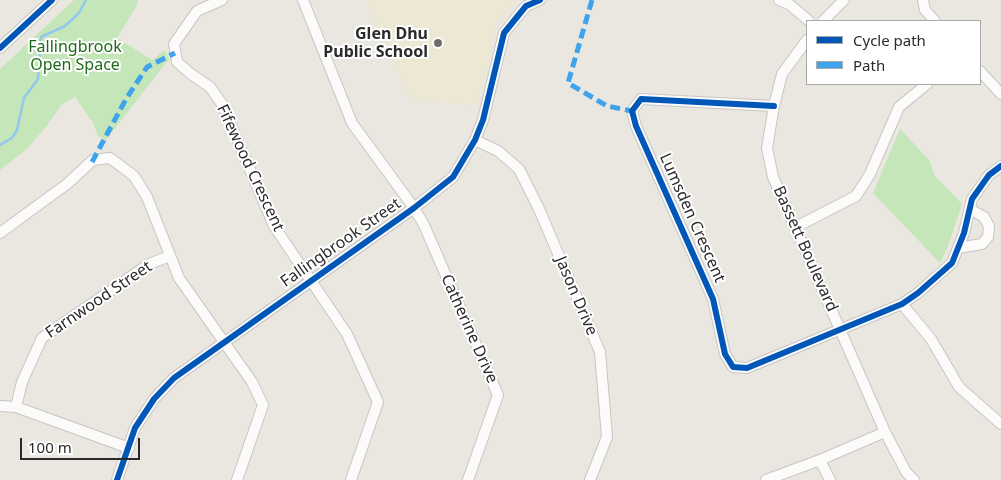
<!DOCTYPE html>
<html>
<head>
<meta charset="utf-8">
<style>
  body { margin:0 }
  #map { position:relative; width:1001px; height:480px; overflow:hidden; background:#e9e7e0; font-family:"Noto Sans",sans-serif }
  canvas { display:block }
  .legend { position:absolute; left:806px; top:20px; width:175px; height:65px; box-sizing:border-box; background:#fff; border:1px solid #aaa; margin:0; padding:6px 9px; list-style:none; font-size:15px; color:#2b2b2b }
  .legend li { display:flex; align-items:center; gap:10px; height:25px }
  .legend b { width:25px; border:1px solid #aaa }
  .scale { position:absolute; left:20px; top:438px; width:120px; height:22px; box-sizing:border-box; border:2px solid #2b2b2b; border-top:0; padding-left:6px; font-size:15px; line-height:18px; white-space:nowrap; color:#2b2b2b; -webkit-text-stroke:4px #fff; paint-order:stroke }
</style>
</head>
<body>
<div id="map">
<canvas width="1001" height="480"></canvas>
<ul class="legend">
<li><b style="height:6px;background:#0057b8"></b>Cycle path</li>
<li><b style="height:6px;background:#3ea3eb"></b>Path</li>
</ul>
<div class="scale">100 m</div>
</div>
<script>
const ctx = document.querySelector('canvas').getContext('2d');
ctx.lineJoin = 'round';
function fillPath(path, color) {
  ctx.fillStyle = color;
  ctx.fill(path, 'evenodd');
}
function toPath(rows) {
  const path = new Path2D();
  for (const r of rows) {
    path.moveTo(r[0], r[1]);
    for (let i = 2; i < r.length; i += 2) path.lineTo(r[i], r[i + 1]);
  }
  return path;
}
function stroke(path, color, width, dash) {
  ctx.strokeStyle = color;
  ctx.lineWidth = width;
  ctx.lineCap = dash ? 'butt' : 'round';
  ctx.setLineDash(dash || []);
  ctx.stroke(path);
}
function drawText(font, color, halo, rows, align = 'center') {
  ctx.font = font + ' "Noto Sans",sans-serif';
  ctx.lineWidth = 4;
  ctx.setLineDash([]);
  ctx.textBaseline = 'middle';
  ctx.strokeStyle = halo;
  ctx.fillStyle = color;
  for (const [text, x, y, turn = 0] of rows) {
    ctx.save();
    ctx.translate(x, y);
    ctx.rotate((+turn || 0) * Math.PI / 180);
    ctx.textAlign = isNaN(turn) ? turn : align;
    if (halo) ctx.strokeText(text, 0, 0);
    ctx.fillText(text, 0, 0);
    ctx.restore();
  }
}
const education = toPath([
  [366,0,513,0,515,3,497,21,477,105,410,99]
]);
const green = toPath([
  [74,0,138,0,136,7,117,38,152,60,165,50,169,59,106,140,98,136,93,123,75,97,62,104,48,124,28,148,0,170,0,69],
  [900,129,930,161,934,175,962,204,948,246,940,263,873,193]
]);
const stream = toPath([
  [0,145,12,138,17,130,24,98,38,79,41,37,65,26,79,13,86,0]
]);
const minor = toPath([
  [222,0,197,11,174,44,177,62,191,74,210,87,222,104,274,226,347,334,378,402,351,480],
  [303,0,352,123,414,208,424,225,498,395,468,480],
  [779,0,789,4,809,21],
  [923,0,925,10,935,21],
  [823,21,844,0],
  [807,40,782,74,774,106,767,148,773,177,885,432,906,472,914,480],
  [0,48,52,0],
  [980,71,1001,94],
  [774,106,641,99,632,111,636,126,713,299,725,354,733,367,747,368,902,304,918,293,952,263,964,233,972,199,989,175,1001,166],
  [475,140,498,151,519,169,539,209,600,352,607,437,590,480],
  [796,227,856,196,870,174,899,107,927,84],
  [0,233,67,184,93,160,110,158,134,176,147,197,179,278,252,382,263,405,237,480],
  [958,248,982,244,988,237,989,226,984,217,970,209],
  [902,304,931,339,959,387,1001,424],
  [0,406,16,407,129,448],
  [16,407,22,382,42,338,149,264,170,256],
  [820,460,830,480],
  [117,480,135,428,154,399,174,378,414,208,453,177,475,140,483,120,504,33,526,6,540,0],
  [766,480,820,460,885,432]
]);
const quiet = toPath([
  [592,0,568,83,607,106,632,111],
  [92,162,126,99,147,67,175,53]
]);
const cycleway = toPath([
  [0,48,52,0],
  [774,106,641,99,632,111,636,126,713,299,725,354,733,367,747,368,902,304,918,293,952,263,964,233,972,199,989,175,1001,166],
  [117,480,135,428,154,399,174,378,414,208,453,177,475,140,483,120,504,33,526,6,540,0]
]);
const markers = [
  [438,43,5,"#6e6d6a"]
];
const poiNames = [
  ["Glen Dhu",428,34],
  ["Public School",428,52]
];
const parkNames = [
  ["Fallingbrook",75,47],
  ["Open Space",75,65]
];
const streetNames = [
  ["Fifewood Crescent",250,168,65],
  ["Lumsden Crescent",692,218,66],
  ["Fallingbrook Street",341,243,-35],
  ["Bassett Boulevard",805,249,66],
  ["Jason Drive",576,296,67],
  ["Farnwood Street",99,300,-34],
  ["Catherine Drive",469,329,66]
];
fillPath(education, '#ece8d4');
fillPath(green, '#c4e6b8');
stroke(stream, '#92c8ed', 2.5);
stroke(minor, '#c6c6c6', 12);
stroke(minor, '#fcfbfa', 10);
stroke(quiet, '#3ea3eb', 5, [10, 5]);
stroke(cycleway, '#0057b8', 6);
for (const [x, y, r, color] of markers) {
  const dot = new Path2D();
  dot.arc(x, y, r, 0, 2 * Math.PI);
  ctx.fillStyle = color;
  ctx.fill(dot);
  stroke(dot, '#fff', 2);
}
drawText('bold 16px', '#2b2b2b', '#fff', poiNames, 'right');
drawText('16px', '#1d6a18', '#fff', parkNames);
drawText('16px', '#2b2b2b', '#fff', streetNames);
</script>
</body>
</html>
